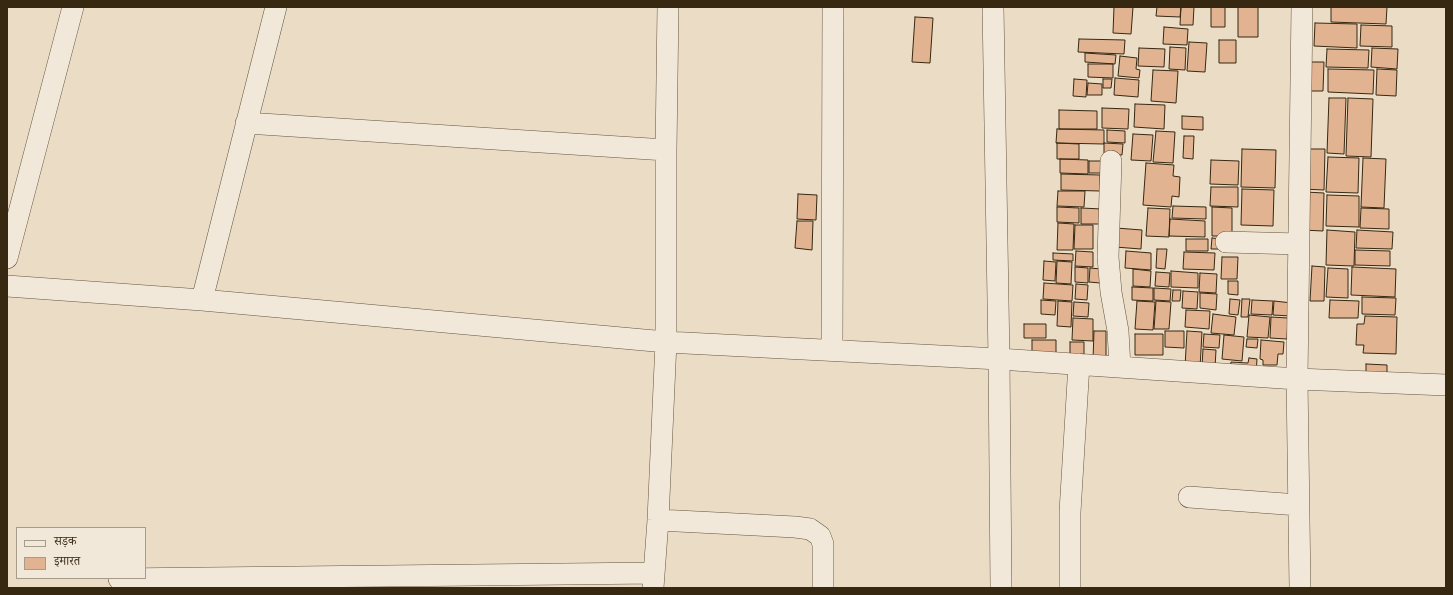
<!DOCTYPE html>
<html>
<head>
<meta charset="utf-8">
<style>
  body { margin:0 }
  #map { position:relative; width:1453px; height:595px; overflow:hidden; background:#ebdcc5; font-family:"Old Standard TT","Noto Serif Devanagari",serif }
  canvas { display:block }
  .frame { position:absolute; inset:0; border:8px solid #372812; pointer-events:none }
  .legend { position:absolute; left:16px; top:527px; width:130px; height:52px; box-sizing:border-box; background:#f2e8d9; border:1px solid #a79b89; margin:0; padding:5px 7px; list-style:none; font-size:12px; color:#372812 }
  .legend li { display:flex; align-items:center; gap:8px; height:20px }
  .legend b { width:20px; border:1px solid #a79b89 }
</style>
</head>
<body>
<div id="map">
<canvas width="1453" height="595"></canvas>
<div class="frame"></div>
<ul class="legend">
<li><b style="height:5px;background:#f2e8d9"></b>सड़क</li>
<li><b style="height:11px;background:#e2b391"></b>इमारत</li>
</ul>
</div>
<script>
const ctx = document.querySelector('canvas').getContext('2d');
ctx.lineJoin = 'round';
function fillPath(path, color) {
  ctx.fillStyle = color;
  ctx.fill(path, 'evenodd');
}
function toPath(rows) {
  const path = new Path2D();
  for (const r of rows) {
    path.moveTo(r[0], r[1]);
    for (let i = 2; i < r.length; i += 2) path.lineTo(r[i], r[i + 1]);
  }
  return path;
}
function stroke(path, color, width, dash) {
  ctx.strokeStyle = color;
  ctx.lineWidth = width;
  ctx.lineCap = dash ? 'butt' : 'round';
  ctx.setLineDash(dash || []);
  ctx.stroke(path);
}
const building = toPath([
  [1114,7,1133,7,1131,34,1113,33,1114,7],
  [1157,7,1181,7,1180,17,1156,16,1157,7],
  [1181,7,1194,7,1193,25,1180,25,1181,7],
  [1211,7,1225,7,1225,27,1211,27,1211,7],
  [1238,7,1258,7,1258,37,1238,37,1238,7],
  [1331,7,1387,7,1386,24,1331,22,1331,7],
  [915,17,933,18,930,63,912,62,915,17],
  [1315,23,1357,24,1357,48,1314,46,1315,23],
  [1361,25,1392,26,1392,47,1360,46,1361,25],
  [1164,27,1188,29,1187,45,1163,44,1164,27],
  [1079,39,1125,40,1124,54,1078,52,1079,39],
  [1219,40,1236,40,1236,63,1219,63,1219,40],
  [1189,42,1207,43,1205,72,1187,71,1189,42],
  [1170,47,1186,48,1185,70,1169,69,1170,47],
  [1139,48,1165,49,1164,67,1138,66,1139,48],
  [1372,48,1398,49,1397,69,1371,67,1372,48],
  [1327,49,1369,50,1368,68,1326,67,1327,49],
  [1085,53,1116,55,1115,64,1085,62,1085,53],
  [1120,56,1137,58,1136,69,1140,70,1139,78,1118,76,1120,56],
  [1307,62,1324,62,1323,91,1306,91,1307,62],
  [1088,64,1113,64,1113,78,1088,77,1088,64],
  [1328,69,1374,70,1373,94,1328,92,1328,69],
  [1377,69,1397,70,1396,96,1376,95,1377,69],
  [1153,70,1178,71,1176,103,1151,101,1153,70],
  [1115,78,1139,80,1138,97,1114,95,1115,78],
  [1074,79,1087,80,1086,97,1073,96,1074,79],
  [1103,79,1112,79,1111,88,1103,88,1103,79],
  [1088,83,1102,84,1102,95,1087,95,1088,83],
  [1329,98,1346,98,1344,154,1327,153,1329,98],
  [1348,98,1373,99,1371,157,1346,156,1348,98],
  [1135,104,1165,105,1164,129,1134,127,1135,104],
  [1102,108,1129,109,1128,129,1102,128,1102,108],
  [1059,110,1097,111,1097,129,1059,129,1059,110],
  [1182,116,1203,117,1203,130,1182,129,1182,116],
  [1057,129,1104,130,1104,144,1056,143,1057,129],
  [1107,130,1125,131,1125,143,1107,142,1107,130],
  [1156,131,1175,132,1173,163,1153,162,1156,131],
  [1133,134,1153,135,1151,161,1131,160,1133,134],
  [1184,136,1194,136,1193,159,1183,158,1184,136],
  [1057,143,1079,144,1079,159,1057,159,1057,143],
  [1104,143,1123,144,1122,155,1104,154,1104,143],
  [1242,149,1276,150,1275,188,1241,187,1242,149],
  [1303,149,1325,149,1324,190,1302,189,1303,149],
  [1328,157,1359,158,1358,193,1326,192,1328,157],
  [1363,158,1386,159,1384,208,1361,207,1363,158],
  [1060,159,1088,160,1088,174,1060,173,1060,159],
  [1211,160,1239,161,1238,185,1210,184,1211,160],
  [1089,161,1102,161,1102,173,1089,173,1089,161],
  [1146,163,1174,165,1173,176,1180,177,1179,197,1172,196,1171,207,1143,205,1146,163],
  [1061,174,1100,175,1100,191,1061,190,1061,174],
  [1211,187,1238,187,1238,207,1210,206,1211,187],
  [1242,189,1274,190,1273,226,1241,225,1242,189],
  [1058,191,1085,191,1084,207,1057,206,1058,191],
  [1305,192,1324,193,1323,231,1303,230,1305,192],
  [798,194,817,195,816,220,797,219,798,194],
  [1327,195,1359,196,1359,227,1326,226,1327,195],
  [1173,206,1206,207,1206,219,1172,218,1173,206],
  [1057,207,1079,208,1079,223,1057,222,1057,207],
  [1212,207,1232,208,1232,236,1212,236,1212,207],
  [1081,208,1102,209,1102,224,1081,224,1081,208],
  [1148,208,1170,209,1169,237,1146,236,1148,208],
  [1361,208,1389,209,1389,229,1360,228,1361,208],
  [1170,219,1205,221,1205,237,1169,236,1170,219],
  [797,221,813,221,812,250,795,248,797,221],
  [1058,223,1074,224,1073,250,1057,250,1058,223],
  [1075,225,1093,225,1093,249,1074,249,1075,225],
  [1116,228,1142,230,1141,249,1115,247,1116,228],
  [1327,230,1355,232,1354,266,1326,265,1327,230],
  [1357,230,1393,232,1392,249,1356,248,1357,230],
  [1212,238,1222,239,1221,249,1211,249,1212,238],
  [1186,239,1208,239,1208,251,1186,251,1186,239],
  [1157,249,1167,249,1165,269,1156,268,1157,249],
  [1355,250,1390,251,1390,266,1355,265,1355,250],
  [1076,251,1093,252,1093,267,1075,266,1076,251],
  [1126,251,1151,253,1151,270,1125,268,1126,251],
  [1184,252,1215,253,1214,270,1183,269,1184,252],
  [1053,253,1073,254,1073,261,1053,260,1053,253],
  [1222,257,1238,257,1237,279,1221,279,1222,257],
  [1044,261,1056,262,1055,281,1043,280,1044,261],
  [1057,261,1072,262,1071,284,1056,283,1057,261],
  [1312,266,1325,267,1324,301,1310,301,1312,266],
  [1075,267,1088,268,1088,283,1075,282,1075,267],
  [1352,267,1396,269,1395,297,1351,295,1352,267],
  [1090,268,1101,269,1100,283,1089,282,1090,268],
  [1328,268,1348,269,1348,298,1326,297,1328,268],
  [1133,269,1151,271,1150,287,1133,286,1133,269],
  [1171,271,1198,273,1198,288,1171,287,1171,271],
  [1156,272,1170,273,1169,287,1155,286,1156,272],
  [1200,273,1217,274,1216,293,1199,292,1200,273],
  [1228,281,1238,281,1238,295,1228,294,1228,281],
  [1044,283,1073,285,1072,301,1043,299,1044,283],
  [1076,284,1088,285,1087,300,1075,299,1076,284],
  [1132,287,1153,288,1153,301,1132,300,1132,287],
  [1154,288,1171,289,1170,301,1154,300,1154,288],
  [1173,290,1181,290,1180,301,1172,301,1173,290],
  [1183,291,1198,292,1197,309,1182,308,1183,291],
  [1200,293,1217,294,1216,310,1200,308,1200,293],
  [1362,297,1396,298,1395,315,1362,314,1362,297],
  [1230,299,1240,300,1238,315,1229,314,1230,299],
  [1242,299,1250,299,1248,317,1241,317,1242,299],
  [1041,300,1056,301,1055,315,1041,314,1041,300],
  [1252,300,1273,301,1272,315,1251,314,1252,300],
  [1330,300,1359,301,1358,318,1329,318,1330,300],
  [1058,301,1072,302,1071,327,1057,326,1058,301],
  [1137,301,1155,302,1153,330,1135,329,1137,301],
  [1156,301,1171,302,1169,329,1154,329,1156,301],
  [1274,301,1292,303,1291,316,1273,315,1274,301],
  [1074,302,1089,303,1088,317,1073,316,1074,302],
  [1186,310,1210,311,1209,329,1185,327,1186,310],
  [1213,314,1236,317,1234,335,1211,333,1213,314],
  [1249,315,1270,317,1268,338,1247,337,1249,315],
  [1365,316,1397,317,1396,354,1363,353,1364,345,1356,345,1357,324,1364,324,1365,316],
  [1271,317,1288,318,1287,339,1270,338,1271,317],
  [1073,318,1093,319,1093,341,1072,340,1073,318],
  [1024,324,1046,324,1046,338,1024,338,1024,324],
  [1094,331,1106,331,1106,360,1093,360,1094,331],
  [1165,331,1184,331,1184,348,1165,347,1165,331],
  [1187,331,1202,332,1200,368,1185,367,1187,331],
  [1135,334,1163,334,1163,355,1135,355,1135,334],
  [1204,334,1220,335,1219,348,1203,347,1204,334],
  [1224,335,1244,337,1242,361,1222,359,1224,335],
  [1247,339,1258,339,1257,348,1246,347,1247,339],
  [1032,340,1056,340,1056,354,1032,354,1032,340],
  [1261,340,1284,342,1283,354,1278,354,1277,365,1263,365,1263,360,1260,359,1261,340],
  [1070,342,1084,342,1084,361,1070,361,1070,342],
  [1203,349,1216,350,1215,368,1202,367,1203,349],
  [1249,358,1257,359,1256,374,1230,372,1231,362,1248,363,1249,358],
  [1366,364,1387,365,1387,378,1366,377,1366,364]
]);
const street = toPath([
  [993,7,999,359,1001,588],
  [246,123,666,150],
  [1111,161,1108,257,1111,292,1118,331,1120,367],
  [1226,242,1299,244],
  [7,258,73,7],
  [7,286,202,300,666,342,999,359,1297,379,1446,385],
  [202,300,276,7],
  [832,350,833,7],
  [1189,497,1299,505],
  [658,520,795,527,810,529,820,536,823,544,823,588],
  [119,579,654,573],
  [653,588,658,520,666,342,666,150,668,7],
  [1070,588,1070,512,1079,364],
  [1300,588,1297,379,1302,7]
]);
fillPath(building, '#e2b391');
stroke(building, '#372812', 1);
stroke(street, '#64553f', 22);
stroke(street, '#f2e8d9', 21);
</script>
</body>
</html>
